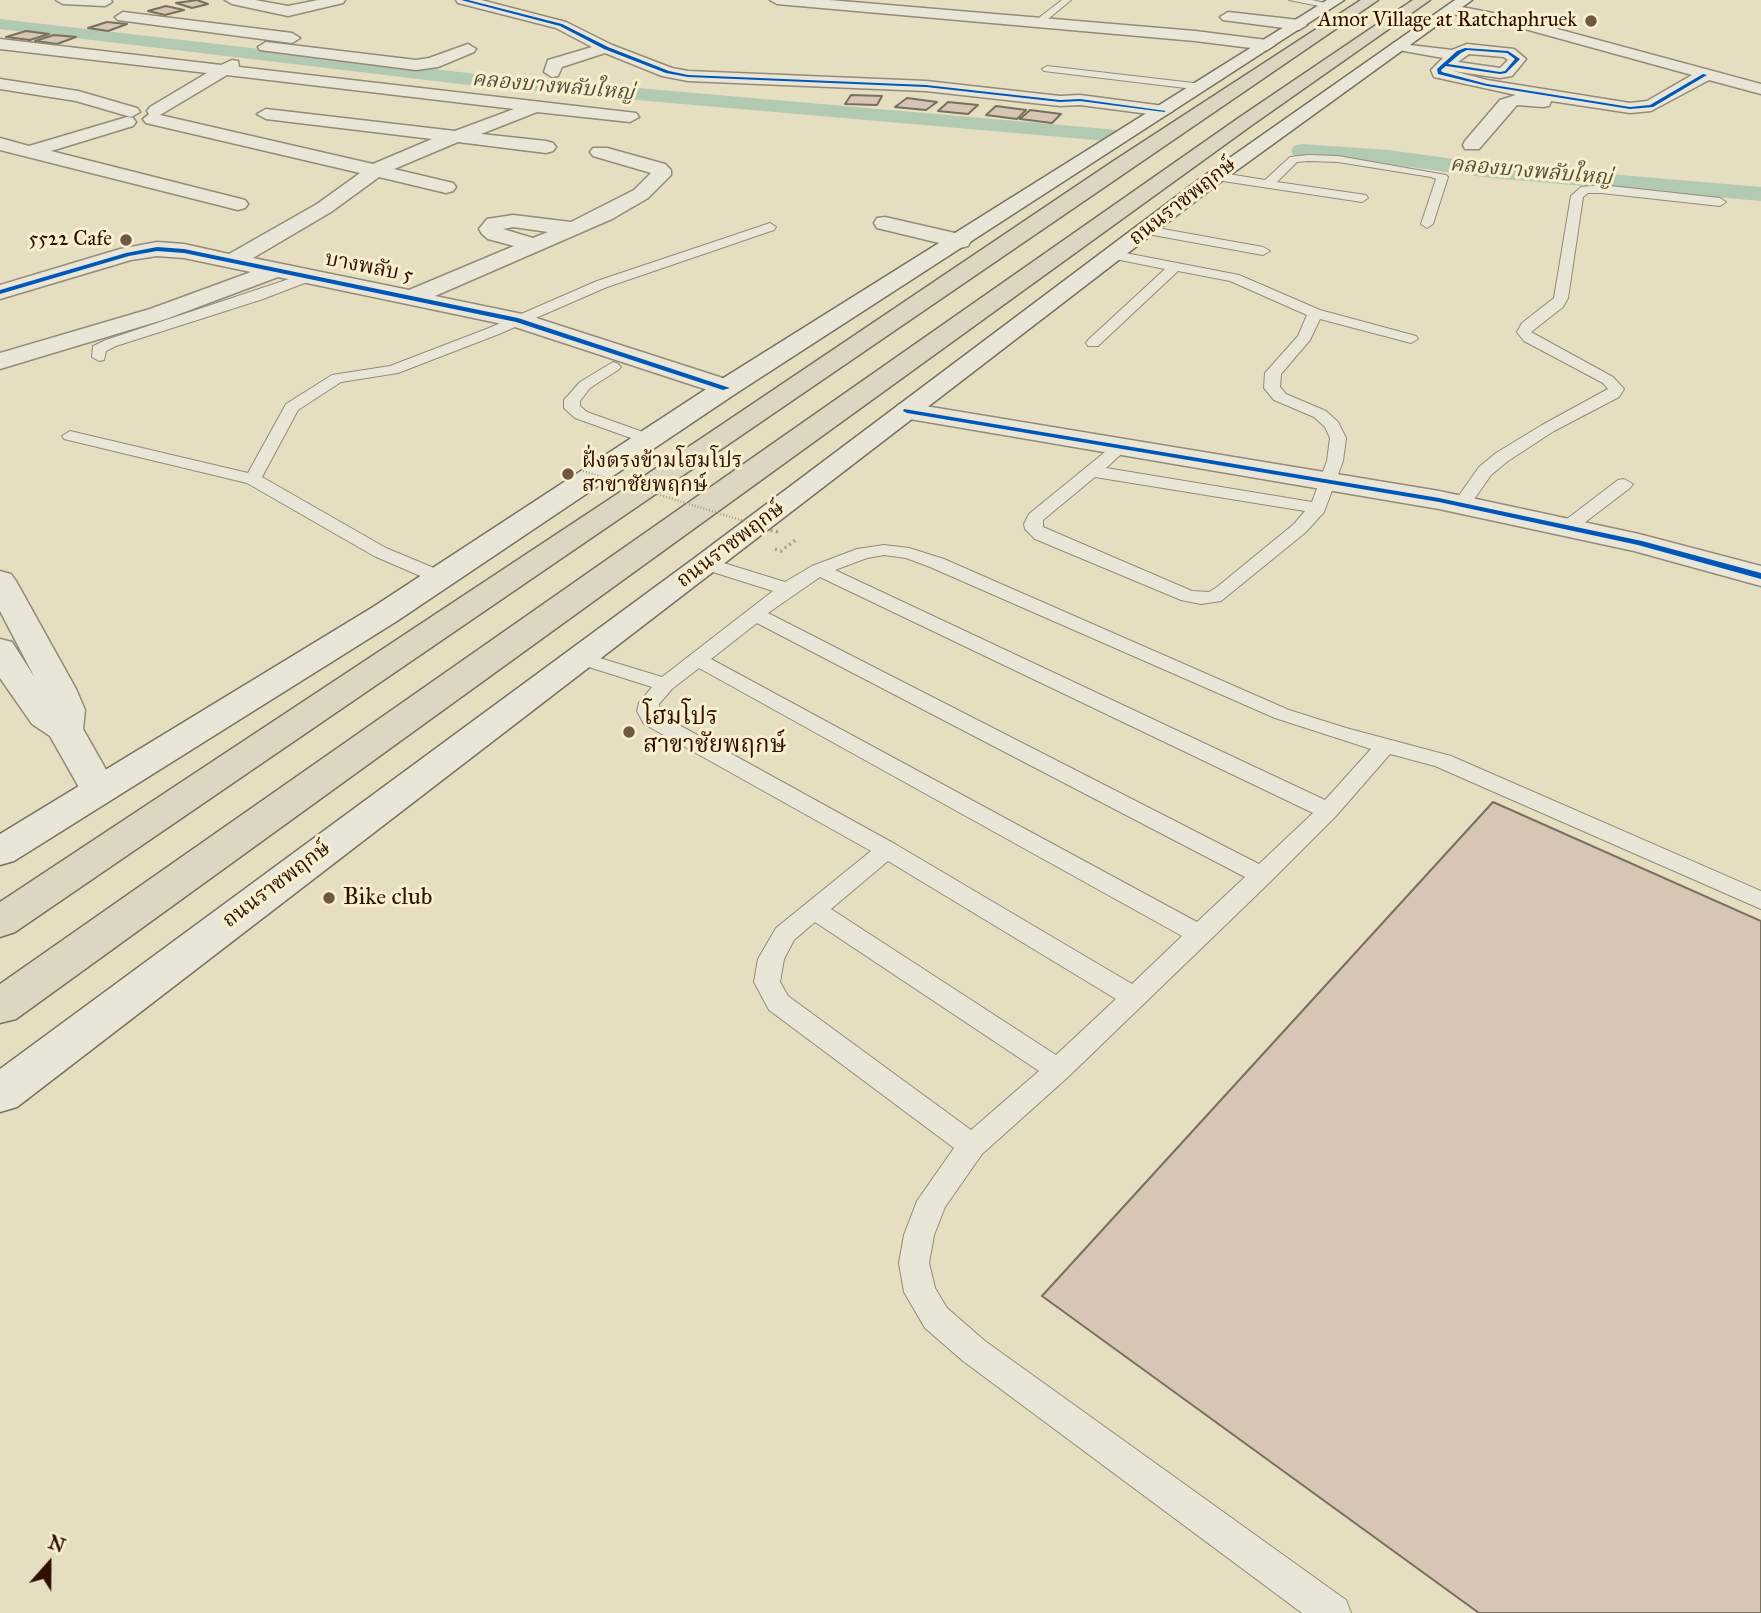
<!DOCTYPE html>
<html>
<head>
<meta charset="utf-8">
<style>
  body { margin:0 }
  #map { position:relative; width:1761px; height:1613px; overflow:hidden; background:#e6dec1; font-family:"IM FELL Great Primer",serif }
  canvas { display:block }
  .north { position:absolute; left:14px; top:1529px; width:70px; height:70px; -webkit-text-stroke:5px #f8efcd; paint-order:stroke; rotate:21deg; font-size:19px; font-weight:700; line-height:28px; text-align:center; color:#2f0f00 }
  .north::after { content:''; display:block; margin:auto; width:24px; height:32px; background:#2f0f00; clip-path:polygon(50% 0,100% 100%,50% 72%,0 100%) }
</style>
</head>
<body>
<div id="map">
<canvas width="1761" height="1613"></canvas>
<div class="north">N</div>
</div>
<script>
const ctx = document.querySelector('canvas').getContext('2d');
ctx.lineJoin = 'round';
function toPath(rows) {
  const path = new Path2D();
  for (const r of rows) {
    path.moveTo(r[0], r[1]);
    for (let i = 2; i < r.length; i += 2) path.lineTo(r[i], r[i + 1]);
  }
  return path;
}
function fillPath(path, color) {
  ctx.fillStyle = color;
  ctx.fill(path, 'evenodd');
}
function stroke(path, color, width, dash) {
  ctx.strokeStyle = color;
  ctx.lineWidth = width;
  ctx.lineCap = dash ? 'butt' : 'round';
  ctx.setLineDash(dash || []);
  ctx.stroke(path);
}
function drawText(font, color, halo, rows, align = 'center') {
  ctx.font = font + ' "IM FELL Great Primer","Noto Serif Thai",serif';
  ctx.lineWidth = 6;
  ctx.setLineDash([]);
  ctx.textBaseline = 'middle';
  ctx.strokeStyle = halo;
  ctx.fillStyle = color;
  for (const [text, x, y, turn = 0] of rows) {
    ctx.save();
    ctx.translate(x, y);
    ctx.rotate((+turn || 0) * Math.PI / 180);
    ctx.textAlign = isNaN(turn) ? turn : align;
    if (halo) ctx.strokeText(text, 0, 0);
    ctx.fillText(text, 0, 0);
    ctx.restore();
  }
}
const canal = toPath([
  [0,19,477,74,1107,129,1115,130,1118,135,1115,140,1107,141,477,86,0,29,0,19],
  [1302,144,1388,150,1491,164,1761,187,1761,201,1491,178,1388,164,1294,156,1291,151,1294,146,1302,144]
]);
const building = toPath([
  [197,0,208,4,192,8,176,3,197,0],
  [166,6,184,10,165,15,148,11,166,6],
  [107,22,127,24,108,31,88,28,107,22],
  [26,31,49,34,30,40,6,37,26,31],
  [54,35,76,37,57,44,35,41,54,35],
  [851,95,882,96,877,105,845,104,851,95],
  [907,98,937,102,926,110,895,107,907,98],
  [948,102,978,105,968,114,938,111,948,102],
  [996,106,1026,110,1017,119,986,115,996,106],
  [1030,110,1061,114,1052,123,1020,119,1030,110],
  [1493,802,1761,921,1761,1613,1479,1613,1042,1296,1493,802]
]);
const path = toPath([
  [775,549,781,551,797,539]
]);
const service = toPath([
  [1062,0,1071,0,1042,24,1036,24,1036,20,1062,0],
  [1289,0,1312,0,1333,5,1329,8,1289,0],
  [1047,66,1202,84,1207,87,1202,90,1044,71,1042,69,1047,66],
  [1308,155,1338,156,1446,175,1448,177,1433,224,1427,228,1421,224,1436,179,1431,177,1338,162,1308,161,1297,162,1277,182,1366,195,1368,198,1362,202,1216,180,1210,176,1216,172,1265,180,1290,157,1308,155],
  [1601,185,1720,198,1726,202,1720,206,1601,193,1588,193,1583,197,1568,298,1563,307,1531,332,1613,377,1624,389,1619,397,1554,431,1508,461,1491,475,1468,508,1456,508,1453,504,1479,467,1496,453,1542,425,1608,389,1603,383,1524,341,1517,332,1522,323,1554,298,1571,196,1581,187,1601,185],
  [770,223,776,227,774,230,607,287,499,334,398,373,341,382,298,410,262,477,386,548,446,573,448,577,446,581,432,581,374,556,247,483,64,439,62,436,70,431,248,473,286,404,332,375,390,366,489,328,597,281,770,223],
  [1146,226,1263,247,1270,251,1263,255,1142,233,1142,227,1146,226],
  [1115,251,1239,275,1320,310,1416,336,1418,339,1411,343,1320,319,1310,340,1281,374,1280,387,1286,394,1326,411,1338,422,1346,438,1343,461,1324,512,1306,532,1221,601,1201,604,1181,600,1035,539,1025,529,1024,524,1029,514,1116,443,1122,441,1130,446,1106,468,1312,502,1327,461,1330,438,1325,427,1314,417,1274,400,1264,388,1265,373,1298,336,1307,315,1230,281,1178,271,1098,346,1088,346,1086,343,1088,340,1165,269,1110,258,1108,255,1115,251],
  [1095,477,1305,511,1294,524,1217,587,1209,592,1192,591,1043,527,1043,520,1095,477],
  [310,272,317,276,315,279,263,299,116,346,106,351,104,360,99,361,92,357,93,346,106,340,310,272],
  [613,362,618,364,621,367,618,370,590,388,580,401,580,406,587,412,654,436,656,439,654,442,642,442,575,418,564,408,564,400,580,382,613,362],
  [1624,479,1633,484,1630,488,1571,533,1559,533,1556,529,1559,525,1618,480,1624,479],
  [884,545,909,548,944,559,1289,710,1346,728,1451,756,1761,891,1761,909,1435,766,1390,754,1336,816,1270,882,1068,1077,982,1154,945,1207,934,1235,929,1263,935,1288,947,1308,985,1341,1346,1600,1351,1613,1302,1613,963,1361,925,1328,904,1292,899,1263,904,1235,917,1201,954,1148,769,1010,754,982,758,959,776,928,871,851,644,724,637,711,639,703,652,687,573,662,570,658,573,654,580,652,662,677,773,591,700,568,698,564,700,560,714,560,785,582,812,566,857,549,884,545],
  [884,555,906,558,930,567,1275,718,1371,749,1325,800,835,570,867,558,884,555],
  [820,577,1313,813,1259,864,768,613,820,577],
  [757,623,1245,877,1197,922,711,659,757,623],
  [699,668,1182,936,1132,984,895,844,661,715,659,704,672,689,699,668],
  [888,861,1116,999,1056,1055,831,909,888,861],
  [815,922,1039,1071,971,1130,788,996,780,982,784,959,794,940,815,922]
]);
const minor = toPath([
  [56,0,111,0,112,2,105,6,63,4,56,0],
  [225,0,255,0,288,6,318,0,345,0,343,3,288,16,232,4,225,0],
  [456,0,481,0,566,22,612,45,672,68,688,71,926,81,1060,96,1080,95,1164,106,1173,111,1164,116,1080,105,1060,106,926,91,688,81,662,76,605,53,562,67,558,76,552,77,544,72,548,60,592,47,556,28,458,3,456,0],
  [770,0,829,0,1195,31,1267,40,1275,45,1267,50,1195,41,777,4,770,0],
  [1451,5,1509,16,1761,84,1761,94,1709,80,1651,111,1630,113,1551,101,1549,106,1543,107,1517,105,1479,149,1465,149,1463,145,1465,141,1500,100,1516,95,1434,77,1431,70,1443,58,1393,49,1391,46,1393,43,1452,50,1467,44,1514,49,1526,59,1512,76,1500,78,1453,71,1487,80,1630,103,1647,101,1692,75,1503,23,1446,13,1443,10,1451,5],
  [1469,54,1504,57,1508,60,1500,68,1458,62,1469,54],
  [123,12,292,33,300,38,292,43,118,20,115,17,123,12],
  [1228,12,1299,20,1307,25,1299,30,1223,20,1220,17,1228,12],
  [0,39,221,65,232,60,238,61,239,67,636,113,639,117,630,122,537,112,481,134,546,141,553,143,556,147,553,151,546,153,458,142,394,169,453,183,456,187,453,191,446,193,379,177,331,212,253,258,409,290,514,246,488,239,482,234,479,229,487,219,513,215,571,222,634,190,651,173,593,156,590,152,593,148,607,148,665,164,671,170,671,175,648,198,612,219,435,296,527,315,735,382,739,388,735,394,726,396,512,326,278,277,166,319,0,369,0,353,150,309,251,272,184,258,157,256,131,260,0,299,0,285,120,249,157,242,184,244,229,254,317,204,360,173,146,123,143,119,149,114,147,111,150,107,207,73,0,49,0,39],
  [227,75,514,109,455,131,266,109,257,114,266,119,432,139,373,164,160,115,227,75],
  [513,227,548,232,533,238,503,229,513,227],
  [266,42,416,60,429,58,468,44,476,49,474,52,438,67,416,70,260,50,258,47,266,42],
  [0,79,78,91,137,108,140,112,131,117,76,101,0,89,0,79],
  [127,117,133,118,136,122,133,126,51,151,245,200,248,204,245,208,238,210,0,150,0,138,29,146,127,117],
  [885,217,968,236,971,241,968,246,960,248,877,228,874,223,877,218,885,217],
  [907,403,1439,491,1639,534,1761,566,1761,586,1634,551,1439,509,898,417,894,411,898,405,907,403],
  [0,571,11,574,16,581,76,689,85,710,83,729,117,789,111,798,98,801,85,798,50,736,32,724,0,678,0,639,12,642,35,678,0,611,0,571]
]);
const secondary = toPath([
  [1327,0,1344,0,735,394,397,621,14,861,0,865,0,834,373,607,717,382,1327,0],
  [1455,0,1472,0,1215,186,17,1107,0,1112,0,1069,696,557,1201,178,1455,0]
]);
const primary = toPath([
  [1361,0,1378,0,15,932,0,937,0,902,702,438,1112,162,1361,0],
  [1413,0,1430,0,1252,125,16,1019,0,1023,0,984,1240,117,1413,0]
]);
const pathBridgeFar1 = toPath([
  [583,471,766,528]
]);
const pathBridge = toPath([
  [760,527,781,533]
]);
const cycleway = toPath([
  [461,0,468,0,562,24,608,47,669,71,688,75,926,85,1060,100,1080,99,1166,111,1164,112,1080,101,1060,102,926,87,688,77,666,73,604,49,560,26,461,0],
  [1465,48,1508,51,1520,59,1506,73,1500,74,1446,66,1441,70,1442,72,1487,84,1630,107,1650,105,1703,74,1707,75,1653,107,1630,109,1487,86,1438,74,1437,69,1457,51,1465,48],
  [1467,50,1507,53,1515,59,1505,71,1500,72,1448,64,1461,53,1467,50],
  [157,247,184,249,518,318,730,388,723,390,516,322,184,253,157,251,129,256,0,294,0,290,126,253,157,247],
  [904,409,1439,498,1642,541,1761,573,1761,579,1638,545,1439,502,907,413,903,411,904,409]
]);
const markers = [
  [1591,21,7,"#6f5744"],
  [126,240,7,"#6f5744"],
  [568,474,7,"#6f5744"],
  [629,732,7,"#6f5744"],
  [329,898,7,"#6f5744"]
];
const farPoinames = [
  ["Amor Village at Ratchaphruek",1577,21],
  ["5522 Cafe",112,240],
  ["ฝั่งตรงข้ามโฮมโปร",582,462,"left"],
  ["สาขาชัยพฤกษ์",582,486,"left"]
];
const farWaternames = [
  ["คลองบางพลับใหญ่",553,87,5],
  ["คลองบางพลับใหญ่",1531,172,5]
];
const farStreetnames = [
  ["ถนนราชพฤกษ์",1183,202,-38],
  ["บางพลับ 5",369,268,11],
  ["ถนนราชพฤกษ์",731,545,-37],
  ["ถนนราชพฤกษ์",277,885,-37]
];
const poiNames = [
  ["โฮมโปร",643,718],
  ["สาขาชัยพฤกษ์",643,746],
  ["Bike club",343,898]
];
fillPath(canal, '#b2c9b2');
fillPath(building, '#d7c6b5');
stroke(building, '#796f5f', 2);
stroke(service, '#938a78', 2);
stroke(minor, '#938a78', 3);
stroke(secondary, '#796f5f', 3);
stroke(primary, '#796f5f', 3);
stroke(path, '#a59e92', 3.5, [2, 3.5]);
fillPath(service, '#e9e6d7');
fillPath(minor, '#e9e6d7');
fillPath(secondary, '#e9e6d7');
fillPath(primary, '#ddd6c2');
stroke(pathBridgeFar1, '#a59e92', 2.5, [1, 2]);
stroke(pathBridge, '#a59e92', 3.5, [2, 3.5]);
fillPath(cycleway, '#0057b8');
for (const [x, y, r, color] of markers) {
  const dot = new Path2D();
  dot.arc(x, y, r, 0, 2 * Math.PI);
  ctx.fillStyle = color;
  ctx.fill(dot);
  stroke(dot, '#f8efcd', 2.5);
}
drawText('21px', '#2f0f00', '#f8efcd', farPoinames, 'right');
drawText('italic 21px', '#554d3c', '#f8efcd', farWaternames);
drawText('21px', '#2f0f00', '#f8efcd', farStreetnames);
drawText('24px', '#2f0f00', '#f8efcd', poiNames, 'left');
</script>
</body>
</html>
